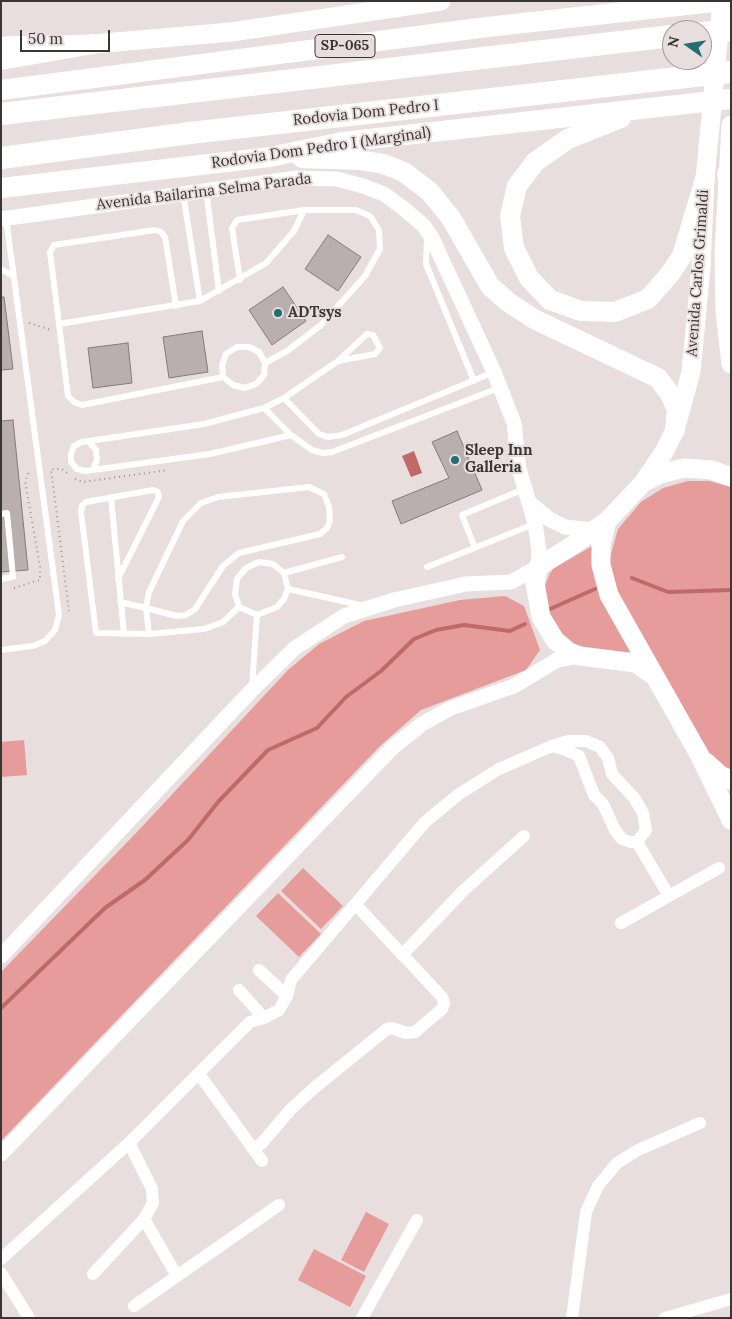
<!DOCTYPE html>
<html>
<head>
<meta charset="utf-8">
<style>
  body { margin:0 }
  #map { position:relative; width:732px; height:1319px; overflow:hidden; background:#e9dede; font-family:Lora,serif }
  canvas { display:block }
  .frame { position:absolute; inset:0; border:2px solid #393535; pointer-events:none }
  .north { position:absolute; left:662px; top:20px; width:50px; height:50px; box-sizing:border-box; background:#e9dede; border:1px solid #a39a9a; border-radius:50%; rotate:283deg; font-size:14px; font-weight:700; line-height:20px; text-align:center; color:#393535 }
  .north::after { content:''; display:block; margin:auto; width:18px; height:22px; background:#226e72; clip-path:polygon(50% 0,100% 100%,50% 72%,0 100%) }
  .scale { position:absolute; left:20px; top:30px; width:90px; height:22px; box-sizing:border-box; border:2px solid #393535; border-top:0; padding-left:6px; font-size:15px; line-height:18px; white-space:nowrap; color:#393535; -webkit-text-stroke:4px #e9dede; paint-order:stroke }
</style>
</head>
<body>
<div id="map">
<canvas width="732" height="1319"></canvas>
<div class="frame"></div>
<div class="north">N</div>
<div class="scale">50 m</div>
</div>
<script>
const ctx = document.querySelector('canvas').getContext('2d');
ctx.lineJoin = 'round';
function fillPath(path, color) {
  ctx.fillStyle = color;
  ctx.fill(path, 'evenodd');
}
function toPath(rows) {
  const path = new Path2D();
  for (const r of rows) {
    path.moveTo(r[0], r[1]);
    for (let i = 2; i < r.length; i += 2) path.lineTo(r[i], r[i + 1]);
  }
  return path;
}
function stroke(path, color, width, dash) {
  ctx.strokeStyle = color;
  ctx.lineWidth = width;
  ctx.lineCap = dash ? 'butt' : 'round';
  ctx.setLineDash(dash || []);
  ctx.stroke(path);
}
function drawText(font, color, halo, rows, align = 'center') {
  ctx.font = font + ' Lora,serif';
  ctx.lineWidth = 4;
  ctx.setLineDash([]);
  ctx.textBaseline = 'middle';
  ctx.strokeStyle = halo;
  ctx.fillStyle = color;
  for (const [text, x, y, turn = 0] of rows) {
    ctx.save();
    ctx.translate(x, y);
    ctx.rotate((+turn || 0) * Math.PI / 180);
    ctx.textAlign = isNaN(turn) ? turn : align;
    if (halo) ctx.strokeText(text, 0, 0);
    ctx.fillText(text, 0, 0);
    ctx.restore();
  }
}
const green = toPath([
  [688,481,709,481,731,487,731,772,714,761,615,592,609,561,618,529,641,502,663,488],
  [596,544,642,660,577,647,565,638,550,620,544,588,550,573,554,568],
  [505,596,524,606,540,650,526,670,421,710,380,746,1,1141,1,972,137,832,288,670,319,644,364,621,460,600],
  [24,740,27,775,1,777,1,742],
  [303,868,343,906,321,929,281,891],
  [278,893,321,934,299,957,256,916],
  [366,1212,389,1224,364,1272,341,1260],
  [314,1249,366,1276,350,1307,298,1280]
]);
const water = toPath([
  [414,451,422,473,411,477,402,456]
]);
const stream = toPath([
  [632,578,668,592,731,590],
  [550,609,595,589],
  [1,1008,105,908,145,880,188,840,218,802,268,750,317,728,346,697,381,671,414,639,436,630,464,625,510,631,525,624]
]);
const building = toPath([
  [328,235,361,257,338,291,305,269,328,235],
  [283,287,306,321,272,345,249,310,283,287],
  [1,297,4,297,13,369,1,370,1,297],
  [202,331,208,372,169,378,163,337,202,331],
  [128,343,132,383,93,388,88,348,128,343],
  [13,420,28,570,1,572,1,421,13,420],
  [457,431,482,490,401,524,392,501,449,478,432,442,457,431]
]);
const path = toPath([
  [29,323,51,330],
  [67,473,62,469,51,469,69,611],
  [75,479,83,482,168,470],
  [14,588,40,580,40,567,25,481,29,472]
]);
const service = toPath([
  [206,190,219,291],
  [183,193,200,301],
  [427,236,426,264,474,381],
  [1,269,13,276],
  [240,280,232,228,237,220,304,210,356,210,370,216,379,230,380,249,365,276,321,325,287,351,265,363],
  [176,306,165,237,161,232,155,230,54,245,50,252,68,396,74,402,82,405,223,377],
  [59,324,200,301,266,263,294,231,304,210],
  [237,347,249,347,259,352,265,363,264,375,256,384,245,388,233,385,223,377,222,365,226,354,237,347],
  [284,398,319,434,328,437,342,435,494,372],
  [264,408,291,435,312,450,323,453,332,452,499,388],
  [291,435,210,454,85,471,77,469,71,462,71,454,74,446,82,442,204,424,264,408,284,398,338,361,367,334,373,335,380,348,375,354,338,361],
  [90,443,96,450,97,460,93,469],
  [111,497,124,634],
  [1,514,7,513,13,577,1,579],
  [475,548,462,515,524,489],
  [259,562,273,564,284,573,288,589,284,599,277,607,257,615,239,607,235,594,237,579,246,568,259,562],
  [427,567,534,524],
  [284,573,342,557],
  [118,579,159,497,158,492,153,490,86,502,82,506,81,512,96,633,149,634,204,629,223,622,239,607],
  [288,589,365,606],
  [120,602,146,608,177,616,186,615,195,609,223,566,239,553,320,534,327,528,330,521,329,507,324,494,309,487,218,497,201,503,183,521,149,592,146,608,149,634],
  [1,650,33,646,45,641,55,630,59,615,6,218],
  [252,686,257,615]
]);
const minor = toPath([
  [637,842,669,896],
  [621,923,719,868],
  [402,955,464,890,524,836],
  [259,970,287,996],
  [239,990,264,1018],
  [199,1074,262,1161],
  [253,1149,262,1143,290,1110,313,1089,387,1029,392,1028,406,1033,415,1032,442,1009,444,1003,442,997,356,905],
  [144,1219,177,1276,279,1205],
  [1,1259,129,1143,250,1022,264,1018,279,1010,287,996,291,980,425,822,459,794,499,769,552,746,569,741,586,741,600,747,608,758,612,774,635,799,643,813,646,830,637,842,630,842,622,839,615,830,603,804,594,795,579,756,566,750,552,746],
  [1,1273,29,1318],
  [93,1274,144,1219,153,1203,152,1189,129,1143],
  [134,1306,177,1276],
  [362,1318,417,1220],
  [572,1318,586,1212,598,1186,617,1163,638,1150,700,1123],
  [665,1318,731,1299]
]);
const tertiary = toPath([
  [1,219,297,178,337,179,363,186,384,194,403,208,424,226,432,238,494,372,514,423,519,469,535,523,539,551,538,567,511,582,466,584,394,600,344,616,295,648,251,691,1,956],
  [530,503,549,519,565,527,594,530],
  [1,1154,393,747,422,724,451,708,514,686,557,660,580,656]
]);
const primary = toPath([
  [722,1,705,179,701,268,691,372,675,430,664,452,643,483,607,521,601,544,601,565,609,595,700,756,731,820],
  [1,46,93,44,231,32,441,1],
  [731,125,724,251,725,312,731,364],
  [644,482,660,474,684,468,712,470,731,477],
  [607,521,573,545,538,567,535,583,541,617,555,640,569,652,580,656,636,663,654,676],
  [706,762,720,775,731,780]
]);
const trunk = toPath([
  [1,60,93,44],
  [1,90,487,27,723,1],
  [621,118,568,139,535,162,517,186,510,216,514,248,529,278,550,300,581,311,615,312,648,299,670,274,682,256,705,179],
  [302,158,359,160,384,164,404,172,430,192,451,218,490,286,508,302,534,319,658,378,670,394,677,410,675,430],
  [727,174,731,190],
  [1,188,270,157,342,142,731,99]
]);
const motorway = toPath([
  [702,33,731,30],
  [1,114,672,36],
  [1,158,190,133,731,72]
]);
const markers = [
  [278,313,5,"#226e72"],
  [455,460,5,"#226e72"]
];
const shields = [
  [345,46,60]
];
const shieldNames = [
  ["SP-065",345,46]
];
const streetNames = [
  ["Rodovia Dom Pedro I",366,113,-6],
  ["Rodovia Dom Pedro I (Marginal)",321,148,-8],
  ["Avenida Bailarina Selma Parada",204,192,-7],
  ["Avenida Carlos Grimaldi",698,273,-86]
];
const poiNames = [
  ["ADTsys",288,313],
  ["Sleep Inn",465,451],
  ["Galleria",465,468]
];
fillPath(green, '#e59c9a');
fillPath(water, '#bf6969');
stroke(stream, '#bf6969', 4);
fillPath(building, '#b9afae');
stroke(building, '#847a7a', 1);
stroke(path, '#999292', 2, [1, 4]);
stroke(service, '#fff', 6);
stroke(minor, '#fff', 12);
stroke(tertiary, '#fff', 15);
stroke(primary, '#fff', 19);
stroke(trunk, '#fff', 20);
stroke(motorway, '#fff', 22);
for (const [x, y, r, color] of markers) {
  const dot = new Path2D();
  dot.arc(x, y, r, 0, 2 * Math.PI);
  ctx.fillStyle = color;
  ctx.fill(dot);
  stroke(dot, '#e9dede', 2);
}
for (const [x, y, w] of shields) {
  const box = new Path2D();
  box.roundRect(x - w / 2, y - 11.5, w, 23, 4);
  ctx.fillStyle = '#e9dede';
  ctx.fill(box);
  stroke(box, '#393535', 1);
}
drawText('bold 14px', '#393535', null, shieldNames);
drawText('15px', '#393535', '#e9dede', streetNames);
drawText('bold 15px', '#393535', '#e9dede', poiNames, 'left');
</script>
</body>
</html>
